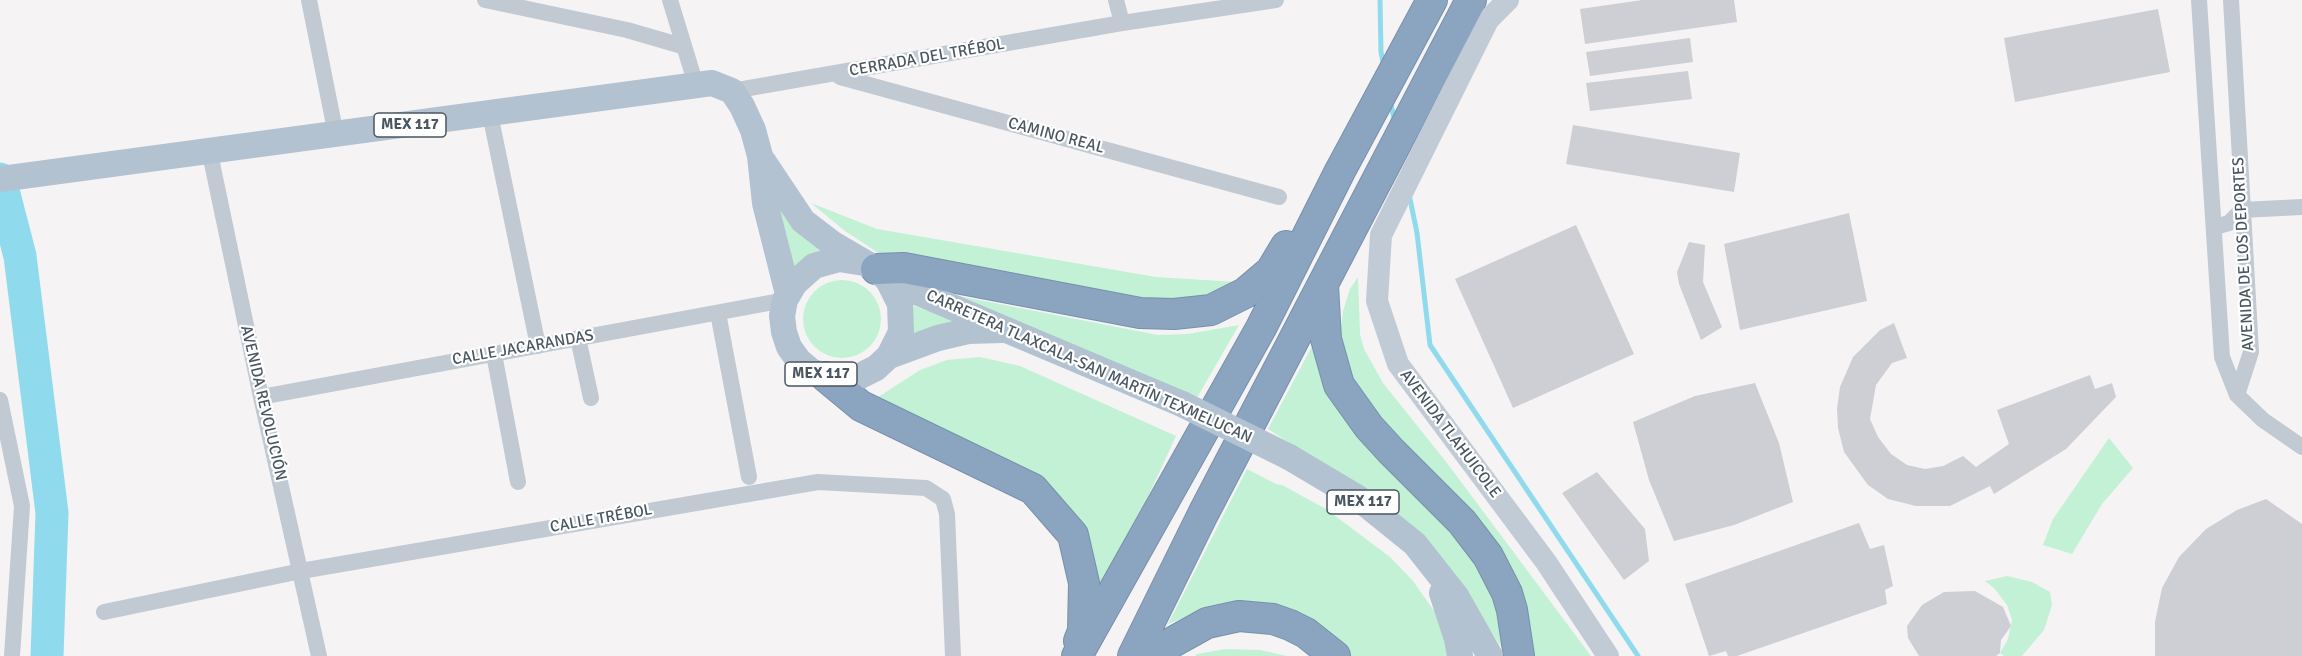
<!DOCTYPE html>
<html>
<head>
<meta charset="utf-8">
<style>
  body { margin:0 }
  canvas { display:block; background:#f5f3f3 }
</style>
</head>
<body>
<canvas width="2302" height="656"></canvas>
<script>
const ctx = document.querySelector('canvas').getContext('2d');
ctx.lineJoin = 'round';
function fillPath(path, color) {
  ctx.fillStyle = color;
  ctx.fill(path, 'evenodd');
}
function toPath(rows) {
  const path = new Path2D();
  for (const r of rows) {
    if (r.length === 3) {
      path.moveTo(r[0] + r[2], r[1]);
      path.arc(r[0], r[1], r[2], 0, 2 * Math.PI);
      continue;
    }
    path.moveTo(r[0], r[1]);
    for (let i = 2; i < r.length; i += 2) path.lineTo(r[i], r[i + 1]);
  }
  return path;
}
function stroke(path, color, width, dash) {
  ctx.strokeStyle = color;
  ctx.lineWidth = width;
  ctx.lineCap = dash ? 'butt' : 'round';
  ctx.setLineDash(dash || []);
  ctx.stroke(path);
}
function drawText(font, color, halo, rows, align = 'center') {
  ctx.font = font + ' Signika,sans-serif';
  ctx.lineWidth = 4.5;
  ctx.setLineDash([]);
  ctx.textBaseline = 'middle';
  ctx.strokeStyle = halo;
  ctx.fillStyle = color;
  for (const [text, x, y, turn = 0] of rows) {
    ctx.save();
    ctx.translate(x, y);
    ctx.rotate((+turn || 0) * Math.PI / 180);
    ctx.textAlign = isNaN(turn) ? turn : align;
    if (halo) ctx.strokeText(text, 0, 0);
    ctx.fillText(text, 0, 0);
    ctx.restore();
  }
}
const green = toPath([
  [776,202,831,257,790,281],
  [811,203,877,229,1156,277,1237,282,1210,296,1182,300,1128,298,899,261,877,252,845,231],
  [1358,277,1360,334,1364,349,1383,383,1447,463,1591,656,1528,656,1523,613,1359,402,1340,337,1343,311,1350,289],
  [842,319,39],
  [938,292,1158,335,1188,334,1239,325,1194,403],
  [908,304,971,326,908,341],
  [1317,337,1490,569,1507,655,1458,584,1308,455,1268,429],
  [980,357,1020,366,1176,436,1102,596,1084,538,872,401,920,370,947,360],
  [2109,438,2133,468,2102,504,2072,554,2043,545,2053,519],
  [1247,469,1276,484,1282,485,1326,509,1390,557,1413,581,1437,615,1449,656,1346,656,1225,610,1186,617,1168,624],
  [2007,576,2032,582,2050,592,2052,605,2044,630,2022,656,2004,656,2000,653,2008,639,2012,620,2007,605,1994,588,1985,581],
  [1225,649,1260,650,1287,656,1195,656,1197,654]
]);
const stream = toPath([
  [1380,0,1381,52,1384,67],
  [1390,100,1395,123],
  [1409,194,1417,233,1430,345,1638,656]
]);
const river = toPath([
  [0,179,20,256,52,513,47,656]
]);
const building = toPath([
  [1642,0,1734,0,1737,22,1585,44,1580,9],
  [2158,9,2170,72,2015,102,2004,38],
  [1690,38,1693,62,1590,76,1586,52],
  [1688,71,1692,99,1590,111,1586,83],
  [1573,125,1740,153,1734,192,1566,164],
  [1849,213,1867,301,1740,330,1724,244],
  [1576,225,1634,354,1513,408,1455,279],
  [1689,242,1705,245,1703,282,1722,327,1701,340,1679,284,1677,272],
  [1894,323,1907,358,1892,363,1876,385,1870,419,1878,437,1891,454,1907,465,1925,469,1943,466,1963,456,1976,467,2009,444,1997,410,2090,375,2095,389,2112,383,2116,397,2066,449,1994,494,1990,486,1950,506,1916,506,1888,499,1868,485,1844,452,1838,428,1837,409,1840,387,1853,357,1880,330],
  [1755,383,1779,443,1793,502,1734,525,1674,541,1649,480,1633,422,1695,396],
  [1597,472,1645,529,1649,561,1624,580,1562,493],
  [2266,499,2302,524,2302,656,2155,656,2155,622,2162,588,2179,557,2206,529,2237,510],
  [1859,523,1870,549,1884,545,1893,586,1885,590,1887,604,1737,656,1728,656,1726,651,1709,656,1685,584],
  [1975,591,2003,607,2011,626,2001,640,2000,653,1996,656,1919,656,1908,638,1907,626,1922,605,1944,592]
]);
const street = toPath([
  [309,0,336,135],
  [485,0,627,30,682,46],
  [670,0,696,85],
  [1116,0,1122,23],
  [2199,0,2222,357,2237,395,2263,420,2302,447],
  [2231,0,2251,352,2237,395],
  [840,77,1279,197],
  [732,91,1122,23,1276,0],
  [490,114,538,346],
  [209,149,261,397,319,656],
  [2215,227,2229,223,2242,210,2302,207],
  [718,313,749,477],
  [578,338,591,398],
  [494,354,518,482],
  [261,397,785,300],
  [0,400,22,506,12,656],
  [104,612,301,571,818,482,926,488,943,499,947,514,953,656]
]);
const secondary = toPath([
  [1508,0,1488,20,1381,235,1377,301,1398,364,1546,562,1608,656]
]);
const primary = toPath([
  [763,161,803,221,833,244,876,269,888,280,900,304,901,332,889,356,876,368,860,376,843,379,826,377,811,371,799,361,789,347,784,332,782,316,785,300,795,283,814,266,839,259,864,263],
  [0,179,712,83,732,91,742,106,753,130,760,156,765,203,788,294],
  [888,280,1182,404],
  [889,356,938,338,968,331,1002,330],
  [1289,457,1358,498,1415,544,1456,596,1490,656],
  [1442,593,1457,639,1460,656]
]);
const highway = toPath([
  [876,269,904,268,1140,313,1174,314,1211,310,1245,293,1271,271,1286,246],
  [1323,285,1326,339,1339,385,1369,427,1391,451,1462,522,1488,556,1507,593,1512,610,1519,656],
  [826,377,861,406,1033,489,1073,535,1084,583,1083,631,1079,641],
  [1077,656,1261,328,1340,171,1432,0],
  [1133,656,1203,514,1471,0],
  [1154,656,1171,643,1207,623,1239,616,1273,619,1290,625,1306,633,1335,656]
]);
const primaryBridge = toPath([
  [1182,404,1289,457]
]);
const shields = [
  [410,125,72],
  [821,374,72],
  [1363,502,72]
];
const shieldNames = [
  ["MEX 117",410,125],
  ["MEX 117",821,374],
  ["MEX 117",1363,502]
];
const streetNames = [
  ["CERRADA DEL TRÉBOL",927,58,-10],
  ["CAMINO REAL",1056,136,15],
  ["AVENIDA DE LOS DEPORTES",2244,254,-93],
  ["CALLE JACARANDAS",523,348,-10],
  ["CARRETERA TLAXCALA-SAN MARTÍN TEXMELUCAN",1089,367,24],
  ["AVENIDA REVOLUCIÓN",263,403,77],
  ["AVENIDA TLAHUICOLE",1450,434,53],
  ["CALLE TRÉBOL",601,519,-10]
];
fillPath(green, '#c3f1d5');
stroke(stream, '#90daee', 5);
stroke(river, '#90daee', 33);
fillPath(building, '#cdcfd5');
stroke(highway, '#7690ad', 32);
stroke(street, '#c1cad2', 16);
stroke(secondary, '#c1cbd6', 22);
stroke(primary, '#b3c2d1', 26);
stroke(highway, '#8ba5c1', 30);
stroke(primaryBridge, '#b3c2d1', 26);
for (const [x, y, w] of shields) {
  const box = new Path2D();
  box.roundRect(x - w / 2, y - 12, w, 24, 4.5);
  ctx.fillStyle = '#fff';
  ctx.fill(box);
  stroke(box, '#4a5661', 1.5);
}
drawText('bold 15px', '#4a5661', null, shieldNames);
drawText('16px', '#4a5661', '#fff', streetNames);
</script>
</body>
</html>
